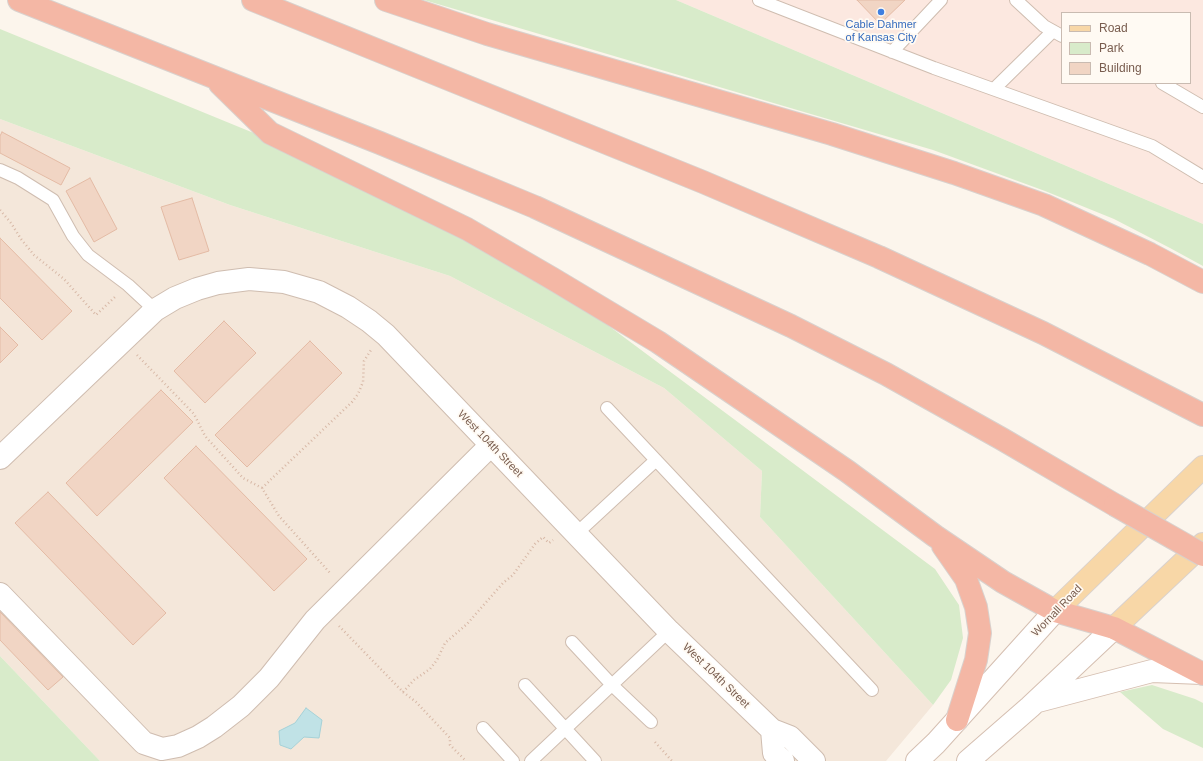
<!DOCTYPE html>
<html>
<head>
<meta charset="utf-8">
<style>
  body { margin:0 }
  #map { position:relative; width:1203px; height:761px; overflow:hidden; background:#fcf5ec; font-family:Helvetica,sans-serif }
  canvas { display:block }
  .legend { position:absolute; left:1061px; top:12px; width:130px; height:72px; box-sizing:border-box; background:#fffaf3; border:1px solid #c9bbb1; margin:0; padding:5px 7px; list-style:none; font-size:12px; color:#785c4e }
  .legend li { display:flex; align-items:center; gap:8px; height:20px }
  .legend b { width:20px; border:1px solid #c9bbb1 }
</style>
</head>
<body>
<div id="map">
<canvas width="1203" height="761"></canvas>
<ul class="legend">
<li><b style="height:5px;background:#f8d7a7"></b>Road</li>
<li><b style="height:11px;background:#d8ebca"></b>Park</li>
<li><b style="height:11px;background:#f1d5c4"></b>Building</li>
</ul>
</div>
<script>
const ctx = document.querySelector('canvas').getContext('2d');
ctx.lineJoin = 'round';
function fillPath(path, color) {
  ctx.fillStyle = color;
  ctx.fill(path, 'evenodd');
}
function toPath(rows) {
  const path = new Path2D();
  for (const r of rows) {
    path.moveTo(r[0], r[1]);
    for (let i = 2; i < r.length; i += 2) path.lineTo(r[i], r[i + 1]);
  }
  return path;
}
function stroke(path, color, width, dash) {
  ctx.strokeStyle = color;
  ctx.lineWidth = width;
  ctx.lineCap = dash ? 'butt' : 'round';
  ctx.setLineDash(dash || []);
  ctx.stroke(path);
}
function drawText(font, color, halo, rows, align = 'center') {
  ctx.font = font + ' Helvetica,sans-serif';
  ctx.lineWidth = 3.5;
  ctx.setLineDash([]);
  ctx.textBaseline = 'middle';
  ctx.strokeStyle = halo;
  ctx.fillStyle = color;
  for (const [text, x, y, turn = 0] of rows) {
    ctx.save();
    ctx.translate(x, y);
    ctx.rotate((+turn || 0) * Math.PI / 180);
    ctx.textAlign = isNaN(turn) ? turn : align;
    if (halo) ctx.strokeText(text, 0, 0);
    ctx.fillText(text, 0, 0);
    ctx.restore();
  }
}
const residential = toPath([
  [0,119,230,205,450,276,664,388,762,471,760,517,933,705,886,761,100,761,0,656]
]);
const commercial = toPath([
  [676,0,1203,0,1203,224],
  [1062,13,1190,13,1190,83,1062,83]
]);
const green = toPath([
  [424,0,676,0,1203,224,1203,266,1170,248,1114,219,1045,191,933,150],
  [0,29,383,186,574,300,935,569,959,605,963,638,951,680,933,705,760,517,762,471,664,388,450,276,230,205,0,119],
  [0,656,100,761,0,761],
  [1152,685,1195,699,1203,703,1203,748,1163,729,1120,692]
]);
const water = toPath([
  [306,708,322,720,319,738,304,737,291,749,280,745,279,731,295,723,306,708]
]);
const building = toPath([
  [857,0,905,0,880,24,857,0],
  [2,132,70,168,61,185,0,153,0,136,2,132],
  [90,178,117,229,94,242,66,191,90,178],
  [192,198,209,251,179,260,161,207,192,198],
  [0,238,72,311,42,340,0,298,0,238],
  [224,321,256,353,205,403,174,371,224,321],
  [0,327,18,345,0,363,0,327],
  [310,341,342,373,247,467,215,435,310,341],
  [161,390,193,422,97,516,66,483,161,390],
  [196,446,307,559,274,591,164,478,196,446],
  [48,492,166,613,133,645,15,523,48,492],
  [0,612,63,677,48,690,0,640,0,612]
]);
const path = toPath([
  [0,210,11,223,21,239,34,255,64,279,96,315,115,297],
  [137,355,194,414,205,436,243,478,262,488,279,516,331,574],
  [262,488,352,402,358,394,363,382,364,361,371,350],
  [339,626,403,692,416,702,450,738,450,745,466,761],
  [403,692,414,680,430,669,437,660,445,643,467,624,503,583,513,575,535,544,543,537,549,543,553,540],
  [655,742,672,761]
]);
const service = toPath([
  [759,0,934,68,1152,146,1203,177],
  [1016,0,1044,26,1062,36],
  [892,52,941,0],
  [1162,83,1203,107],
  [994,89,1053,31],
  [0,170,18,178,53,200,73,236,88,255,128,285,155,310],
  [607,408,872,690],
  [576,534,656,460],
  [572,642,612,685,651,722],
  [525,685,595,761],
  [483,728,513,761],
  [531,761,669,631]
]);
const minor = toPath([
  [0,458,155,310,175,298,197,289,218,283,249,279,284,282,319,292,348,307,369,321,386,335,669,631,772,730,790,737,814,761],
  [0,594,144,743,162,749,178,746,198,737,214,727,241,706,269,678,315,620,491,445],
  [772,730,774,753,783,761]
]);
const secondary = toPath([
  [1038,701,1152,671,1202,673],
  [917,761,936,743,1055,611],
  [968,761,1030,707,1114,628]
]);
const primary = toPath([
  [1055,611,1203,467],
  [1114,628,1203,544]
]);
const motorway = toPath([
  [19,0,380,143,535,207,791,326,886,374,1002,439,1115,505],
  [253,0,703,182,879,257,1043,333,1203,415],
  [386,0,487,34,832,134,954,173,1044,205,1150,254,1203,282],
  [220,84,270,133,467,229,553,279,658,342,847,471,935,536,1003,582,1055,611,1114,628,1203,674],
  [943,546,966,579,976,607,980,633,976,660,957,720]
]);
const motorwayBridge = toPath([
  [1115,505,1203,555]
]);
const markers = [
  [881,12,4,"#3f7fe0"]
];
const shopNames = [
  ["Cable Dahmer",881,25],
  ["of Kansas City",881,38]
];
const streetNames = [
  ["West 104th Street",490,444,46],
  ["Wornall Road",1057,611,-46],
  ["West 104th Street",716,676,44]
];
fillPath(residential, '#f4e7da');
fillPath(commercial, '#fce8e0');
fillPath(green, '#d8ebca');
fillPath(water, '#c0e2e6');
stroke(water, '#a6d2d8', 1);
fillPath(building, '#f1d5c4');
stroke(building, '#e4bba5', 1);
stroke(service, '#cfbdb0', 14);
stroke(minor, '#cfbdb0', 24);
stroke(secondary, '#d5bfb1', 24);
stroke(primary, '#d9d1cd', 24);
stroke(motorway, '#d9d1cd', 24);
stroke(path, '#d7b8a6', 2.5, [1, 3]);
stroke(service, '#fff', 12);
stroke(minor, '#fff', 22);
stroke(secondary, '#fff', 22);
stroke(primary, '#f8d7a7', 22);
stroke(motorway, '#f4b7a5', 22);
stroke(motorwayBridge, '#d9d1cd', 24, []);
stroke(motorwayBridge, '#f4b7a5', 22);
for (const [x, y, r, color] of markers) {
  const dot = new Path2D();
  dot.arc(x, y, r, 0, 2 * Math.PI);
  ctx.fillStyle = color;
  ctx.fill(dot);
  stroke(dot, '#fffaf3', 1.5);
}
drawText('11px', '#366cbe', '#fffaf3', shopNames);
drawText('11px', '#785c4e', '#fffaf3', streetNames);
</script>
</body>
</html>
